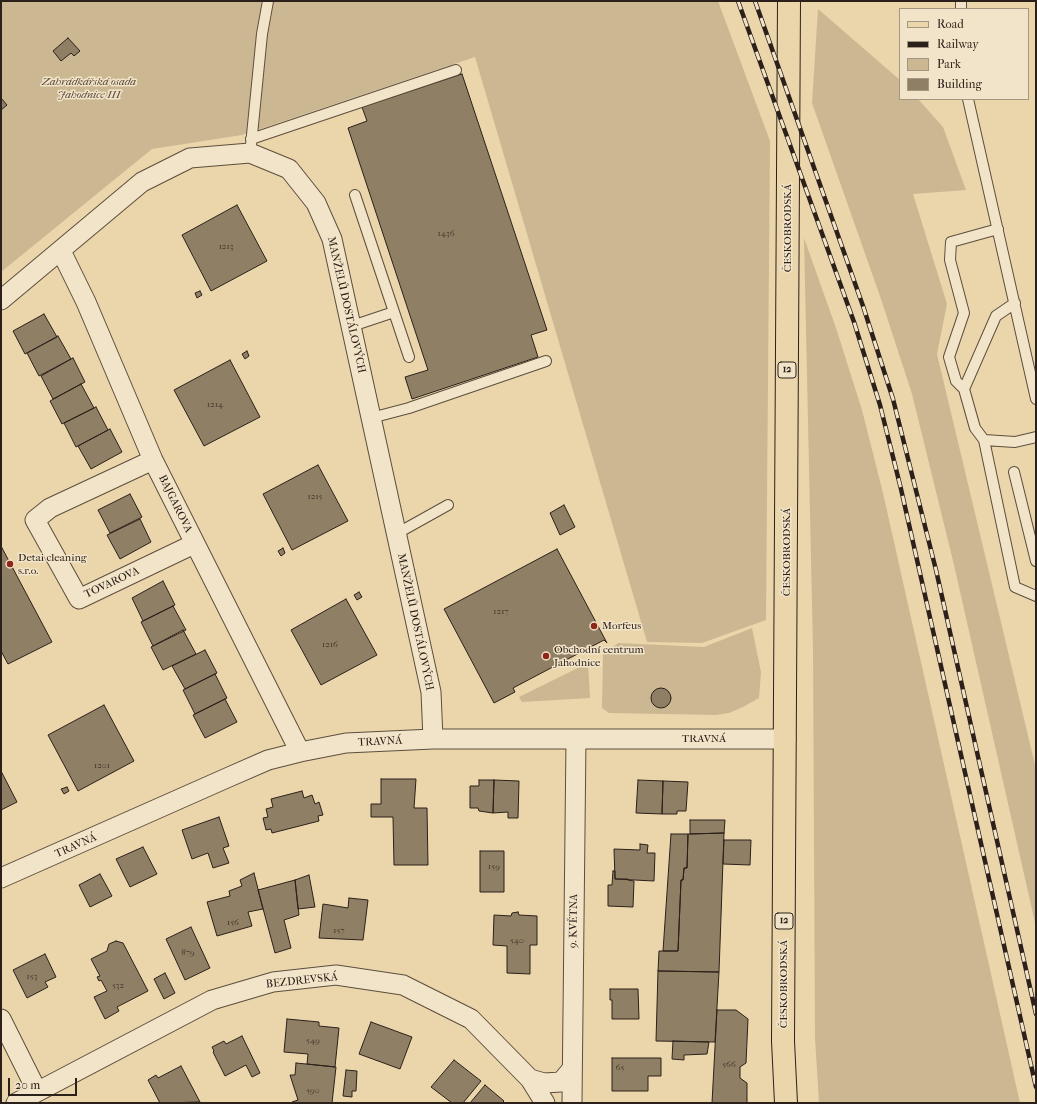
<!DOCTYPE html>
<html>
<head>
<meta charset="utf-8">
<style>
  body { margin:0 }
  #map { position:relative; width:1037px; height:1104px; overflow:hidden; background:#ebd6ab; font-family:"IM FELL French Canon",serif }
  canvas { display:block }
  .frame { position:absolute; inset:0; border:2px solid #2c201a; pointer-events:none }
  .legend { position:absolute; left:899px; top:8px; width:130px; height:92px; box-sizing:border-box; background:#f2e4c8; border:1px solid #a39682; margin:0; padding:5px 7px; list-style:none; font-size:12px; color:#2c201a }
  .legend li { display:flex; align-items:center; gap:8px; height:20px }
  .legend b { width:20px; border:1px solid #a39682 }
  .scale { position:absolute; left:8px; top:1078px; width:69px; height:18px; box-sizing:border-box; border:2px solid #2c201a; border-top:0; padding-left:5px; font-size:12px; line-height:14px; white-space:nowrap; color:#2c201a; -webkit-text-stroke:3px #f2e4c8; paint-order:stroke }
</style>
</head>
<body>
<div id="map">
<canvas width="1037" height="1104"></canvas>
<div class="frame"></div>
<ul class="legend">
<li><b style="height:5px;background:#ebd6ab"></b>Road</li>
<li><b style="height:5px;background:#2c201a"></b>Railway</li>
<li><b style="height:11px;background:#cbb792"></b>Park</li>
<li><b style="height:11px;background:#8f7f65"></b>Building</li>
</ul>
<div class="scale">20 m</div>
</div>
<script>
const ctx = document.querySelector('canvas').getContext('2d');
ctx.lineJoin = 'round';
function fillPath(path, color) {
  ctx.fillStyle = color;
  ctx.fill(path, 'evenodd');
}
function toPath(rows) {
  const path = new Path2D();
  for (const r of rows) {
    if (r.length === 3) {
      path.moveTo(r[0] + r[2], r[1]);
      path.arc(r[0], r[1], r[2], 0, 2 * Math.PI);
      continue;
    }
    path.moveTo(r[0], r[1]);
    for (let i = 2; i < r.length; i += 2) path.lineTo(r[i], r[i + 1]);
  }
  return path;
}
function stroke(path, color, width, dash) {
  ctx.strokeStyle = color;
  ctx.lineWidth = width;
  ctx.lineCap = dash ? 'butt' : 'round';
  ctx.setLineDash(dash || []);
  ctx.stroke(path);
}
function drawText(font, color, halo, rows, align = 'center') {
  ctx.font = font + ' "IM FELL French Canon",serif';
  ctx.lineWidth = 3;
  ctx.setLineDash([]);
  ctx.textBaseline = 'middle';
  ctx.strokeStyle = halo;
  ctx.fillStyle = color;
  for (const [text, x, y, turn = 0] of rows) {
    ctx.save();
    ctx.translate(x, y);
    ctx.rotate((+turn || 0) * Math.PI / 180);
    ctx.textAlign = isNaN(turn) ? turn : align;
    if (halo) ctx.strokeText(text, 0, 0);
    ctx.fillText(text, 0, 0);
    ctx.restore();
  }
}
const green = toPath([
  [1,1,718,1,770,141,766,620,702,643,647,642,475,57,242,135,152,149,1,272],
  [818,9,900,80,900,99,918,99,943,127,966,190,913,194,947,304,937,354,1036,769,1036,927,954,565,912,394,881,299,812,103],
  [804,238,836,328,862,410,883,493,1020,1103,819,1103,815,1038,813,650],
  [752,628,761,672,759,698,743,707,729,713,716,715,609,713,602,708,603,655,618,643,704,647],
  [659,688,668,691,671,697,669,703,660,708,654,705,651,700,652,693],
  [588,663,590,698,522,702,519,697]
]);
const building = toPath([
  [68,38,80,51,74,56,71,53,61,61,53,51,68,38],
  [462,74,547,330,531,335,538,357,412,399,405,377,428,370,348,128,367,121,362,107,462,74],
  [1,98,7,105,1,110,1,98],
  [237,205,267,261,211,291,182,235,237,205],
  [200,291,202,295,197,298,195,293,200,291],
  [44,314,57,337,25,354,13,331,44,314],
  [58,336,71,359,39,376,27,353,58,336],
  [247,351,249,356,245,359,242,354,247,351],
  [73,358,85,382,53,399,41,376,73,358],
  [230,360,260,417,204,446,174,390,230,360],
  [81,384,94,408,62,424,50,401,81,384],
  [96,407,108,430,76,447,64,423,96,407],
  [110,429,122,452,91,469,78,446,110,429],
  [318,465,348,521,292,550,263,494,318,465],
  [130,494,142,517,110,533,98,510,130,494],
  [564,505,575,527,560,535,550,513,564,505],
  [140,519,151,542,120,559,107,535,140,519],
  [1,546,52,642,8,664,1,651,1,546],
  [283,548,285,553,281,556,278,551,283,548],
  [557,549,607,643,604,640,513,688,515,692,494,703,444,609,557,549],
  [163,581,175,605,143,621,132,598,163,581],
  [359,592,362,597,357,600,354,595,359,592],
  [346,599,377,655,321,685,291,630,346,599],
  [173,606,186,630,153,646,141,622,173,606],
  [183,630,196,654,163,670,151,647,183,630],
  [205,650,217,673,185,689,172,666,205,650],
  [215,674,227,698,195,714,183,690,215,674],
  [661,698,10],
  [225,699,237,722,205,738,193,715,225,699],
  [104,705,134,761,78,791,48,735,104,705],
  [1,771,17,802,1,810,1,771],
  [381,779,416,779,414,808,427,808,428,865,394,865,393,817,371,817,371,804,381,804,381,779],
  [479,780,494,780,493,813,479,811,478,808,470,808,470,786,479,786,479,780],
  [494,780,519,781,518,818,508,818,508,812,493,813,494,780],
  [638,780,663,781,662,814,636,813,638,780],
  [663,781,688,782,686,811,677,811,677,814,662,814,663,781],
  [67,787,69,791,64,794,61,789,67,787],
  [302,791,304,798,312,795,315,804,319,802,323,815,318,816,319,821,272,833,271,829,266,830,263,818,268,817,266,809,273,807,271,799,302,791],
  [219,817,229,846,223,848,229,863,213,868,208,853,192,859,182,830,219,817],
  [690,820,725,820,724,833,690,834,690,820],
  [724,833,719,972,658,971,659,951,678,951,681,880,683,880,684,868,687,868,688,834,724,833],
  [671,834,688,834,687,868,684,868,683,880,681,880,678,951,663,951,671,834],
  [724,840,751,840,750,865,723,864,724,840],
  [640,844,648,845,647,853,655,853,654,881,615,879,614,849,640,850,640,844],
  [143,847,157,874,130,887,116,859,143,847],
  [480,851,504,851,504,892,480,892,480,851],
  [613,871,615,871,615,879,628,879,628,880,634,881,633,907,608,906,608,885,612,885,613,871],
  [254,873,263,909,248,912,252,926,217,936,207,902,230,896,229,891,242,886,240,880,254,873],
  [100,874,112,896,90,907,79,885,100,874],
  [309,875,315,907,298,909,295,880,309,875],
  [295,880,299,915,284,920,291,948,275,953,258,890,295,880],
  [349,898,368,900,363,940,319,938,323,904,348,908,349,898],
  [518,912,519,915,537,916,537,945,530,945,530,974,507,973,507,946,493,945,494,915,511,916,512,913,518,912],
  [191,927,210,968,185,980,166,939,191,927],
  [116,941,123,943,148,991,117,1007,119,1011,105,1019,94,997,107,991,101,980,99,981,97,977,100,976,91,959,107,951,109,944,116,941],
  [45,954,56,977,45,982,48,987,27,998,13,970,45,954],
  [658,971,719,972,715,1042,656,1041,658,971],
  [165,973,175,993,164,999,154,979,165,973],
  [610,989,638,989,639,1019,612,1019,612,1000,610,1000,610,989],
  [717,1010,736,1010,748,1019,746,1063,740,1067,740,1078,747,1083,747,1103,712,1103,717,1010],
  [287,1019,319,1022,319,1026,339,1028,335,1067,307,1064,308,1054,284,1052,287,1019],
  [371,1022,412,1037,400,1069,359,1054,371,1022],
  [242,1036,260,1073,252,1077,246,1065,225,1076,213,1052,214,1051,212,1047,224,1041,226,1044,242,1036],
  [673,1041,709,1042,707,1054,684,1055,684,1060,672,1059,673,1041],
  [612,1058,661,1058,661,1076,648,1076,648,1091,612,1091,612,1058],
  [454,1060,481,1081,463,1103,452,1103,431,1087,454,1060],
  [296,1063,336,1067,332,1103,293,1103,292,1102,298,1100,290,1075,295,1075,296,1063],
  [181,1066,200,1102,160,1103,148,1080,156,1075,158,1078,181,1066],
  [346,1070,357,1071,356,1091,352,1091,352,1097,343,1096,346,1070],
  [485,1085,504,1101,502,1103,470,1103,485,1085]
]);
const service = toPath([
  [961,9,961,1],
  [968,99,1036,399],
  [251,139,456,70],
  [251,145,262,34,268,1],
  [355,195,409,357],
  [1015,303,996,316,964,389,975,428,984,440,1015,442,1036,437],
  [352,326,394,312],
  [964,389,956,381,949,357,964,313,950,260,951,242,998,229],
  [371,418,409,408,546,361],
  [984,440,1015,587,1036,596],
  [1014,472,1036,561],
  [396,534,448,505]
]);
const minor = toPath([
  [61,251,86,302,153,460,300,752],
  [1,300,142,182,190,158,250,153,289,169,316,203,332,239,431,692,433,739],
  [153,460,50,508,35,520,79,599,194,544],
  [1,878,229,777,268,760,300,752,346,743,433,739,786,739],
  [1,1019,37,1091],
  [530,1079,544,1083,561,1082,572,1069],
  [16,1103,212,1000,273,982,336,975,403,985,471,1019,530,1079,545,1103],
  [572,1103,576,739]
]);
const primary = toPath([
  [786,1103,783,1041,789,1]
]);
const rail = toPath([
  [738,1,854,322,880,405,901,489,1036,1087],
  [755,1,863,306,893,399,936,570,1036,1014]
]);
const markers = [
  [10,564,4,"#8f2418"],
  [594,626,4,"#8f2418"],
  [546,656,4,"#8f2418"]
];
const numberNames = [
  ["1436",446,234],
  ["1213",226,247],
  ["1214",215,405],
  ["1215",315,497],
  ["1217",501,612],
  ["1216",330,645],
  ["1201",102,766],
  ["159",494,867],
  ["156",233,923],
  ["157",339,931],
  ["540",517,941],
  ["879",188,953],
  ["153",32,977],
  ["532",118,986],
  ["549",313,1041],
  ["566",729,1065],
  ["65",620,1068],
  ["590",313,1091]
];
const shields = [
  [787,370,18],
  [784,921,18]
];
const shieldNames = [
  ["12",787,370],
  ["12",784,921]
];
const parkNames = [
  ["Zahrádkářská osada",89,82],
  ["Jahodnice III",89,95]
];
const streetNames = [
  ["ČESKOBRODSKÁ",788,228,-90],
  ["MANŽELŮ DOSTÁLOVÝCH",346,305,77],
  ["BAJGAROVA",175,504,64],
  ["ČESKOBRODSKÁ",787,552,-90],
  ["TOVAROVA",112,583,-25],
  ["MANŽELŮ DOSTÁLOVÝCH",415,622,78],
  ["TRAVNÁ",704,739],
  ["TRAVNÁ",380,742,-3],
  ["TRAVNÁ",76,846,-24],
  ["9. KVĚTNA",574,921,-89],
  ["BEZDREVSKÁ",302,981,-6],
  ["ČESKOBRODSKÁ",784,984,-90]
];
const poiNames = [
  ["Detai cleaning",18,558],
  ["s.r.o.",18,571],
  ["Morfeus",602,626],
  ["Obchodní centrum",554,650],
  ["Jahodnice",554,663]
];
fillPath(green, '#cbb792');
fillPath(building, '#8f7f65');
stroke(building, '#2c201a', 1);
stroke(service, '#5c4e3e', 12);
stroke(minor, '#5c4e3e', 21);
stroke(primary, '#2c201a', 24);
stroke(service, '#f2e4c8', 10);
stroke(minor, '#f2e4c8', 19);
stroke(primary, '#ebd6ab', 22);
stroke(rail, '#2c201a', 4.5);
stroke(rail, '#f2e4c8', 3, [9]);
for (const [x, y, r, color] of markers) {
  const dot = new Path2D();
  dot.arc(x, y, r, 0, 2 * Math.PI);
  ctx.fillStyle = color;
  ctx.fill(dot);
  stroke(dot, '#f2e4c8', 1.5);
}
drawText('9px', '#45382d', null, numberNames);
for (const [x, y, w] of shields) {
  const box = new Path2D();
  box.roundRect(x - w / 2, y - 8, w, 16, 3);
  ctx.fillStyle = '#f2e4c8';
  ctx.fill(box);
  stroke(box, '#2c201a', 1);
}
drawText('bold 10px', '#2c201a', null, shieldNames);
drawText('italic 11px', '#544638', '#f2e4c8', parkNames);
drawText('11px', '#2c201a', '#f2e4c8', streetNames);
drawText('11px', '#2c201a', '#f2e4c8', poiNames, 'left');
</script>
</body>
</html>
